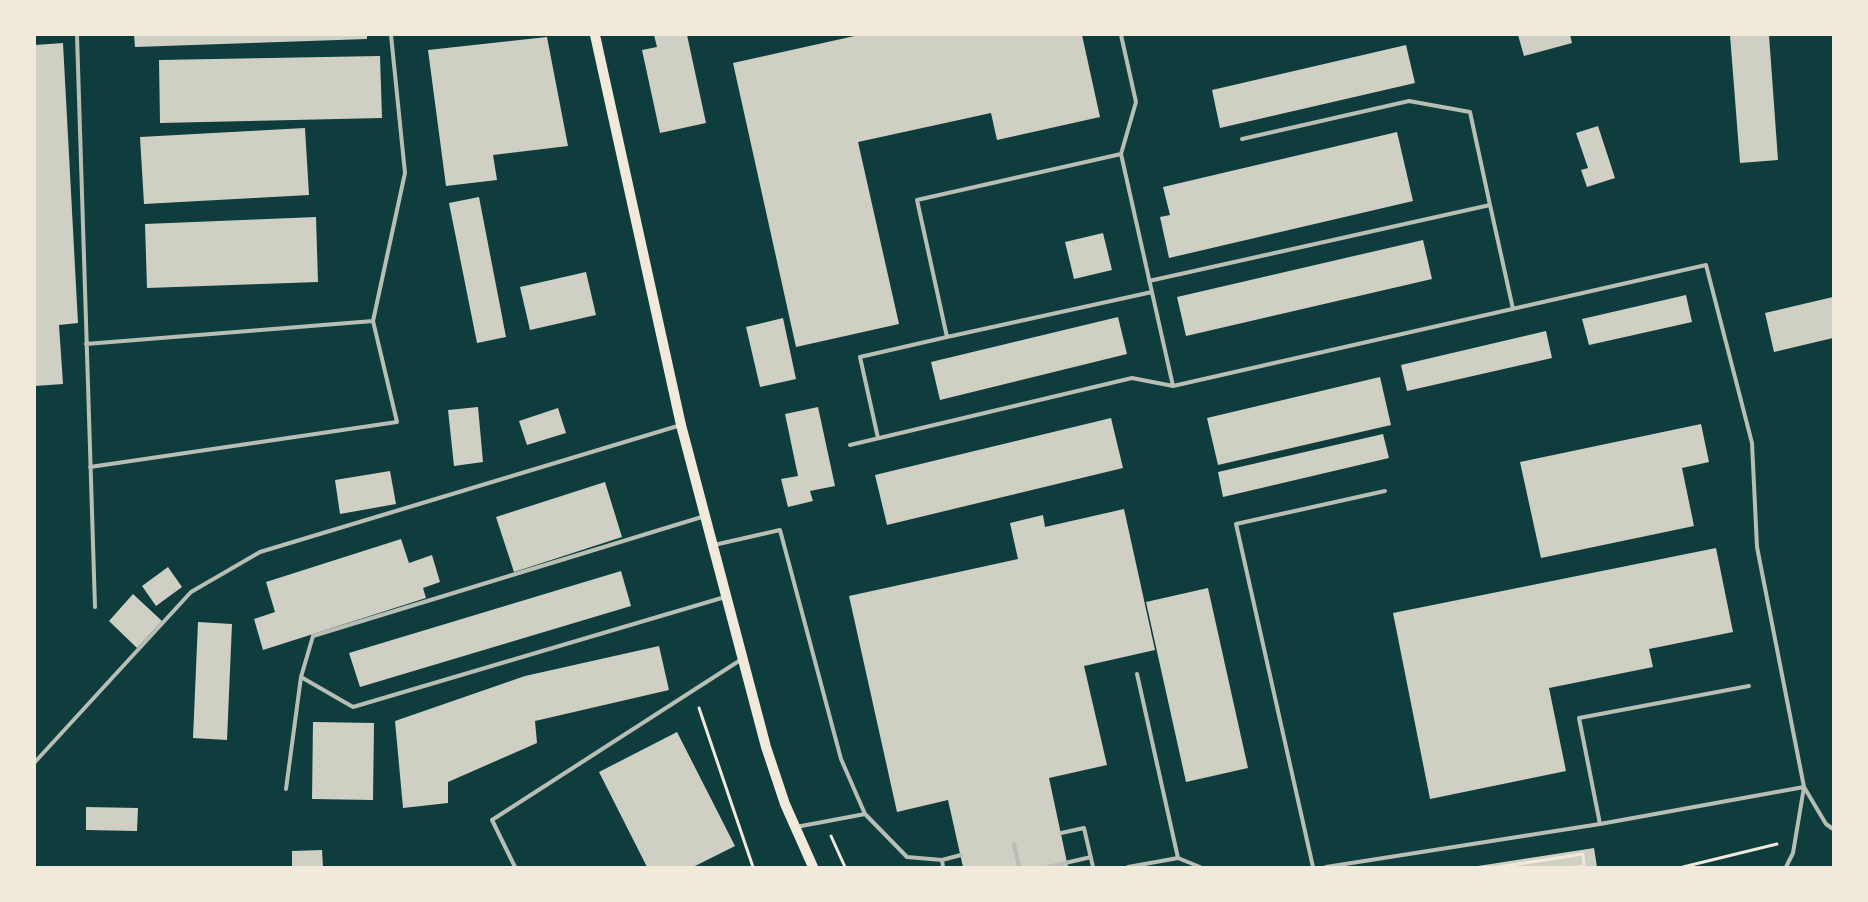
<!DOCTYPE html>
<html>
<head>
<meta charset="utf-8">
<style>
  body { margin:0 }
  #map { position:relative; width:1868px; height:902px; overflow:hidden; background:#0f3d3e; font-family:"PT Sans",sans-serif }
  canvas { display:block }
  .frame { position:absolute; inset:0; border:36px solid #f1e9da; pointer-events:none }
</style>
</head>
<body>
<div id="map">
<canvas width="1868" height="902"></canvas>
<div class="frame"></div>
</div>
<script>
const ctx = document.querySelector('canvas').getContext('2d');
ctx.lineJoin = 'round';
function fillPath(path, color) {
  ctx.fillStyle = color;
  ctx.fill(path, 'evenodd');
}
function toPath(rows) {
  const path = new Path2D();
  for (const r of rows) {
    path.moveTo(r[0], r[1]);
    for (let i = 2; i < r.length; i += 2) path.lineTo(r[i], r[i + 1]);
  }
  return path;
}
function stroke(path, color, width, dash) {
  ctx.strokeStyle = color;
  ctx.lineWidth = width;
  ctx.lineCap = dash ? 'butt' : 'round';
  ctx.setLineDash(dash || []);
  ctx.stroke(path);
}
const building = toPath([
  [134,35,367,35,367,39,135,47],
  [654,35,687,35,706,123,660,133,642,50,657,47],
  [859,35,1082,35,1100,117,997,140,991,113,858,142,899,324,796,347,733,63],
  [1518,35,1570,35,1572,43,1524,56],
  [1730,35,1769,35,1778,160,1740,163],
  [547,37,568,146,493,155,497,180,446,186,428,50],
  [63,43,78,323,59,325,63,384,35,386,35,45],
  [1406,45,1415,83,1220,128,1212,90],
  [380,56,382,118,160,123,159,60],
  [1598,126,1615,178,1587,187,1581,170,1588,168,1576,133],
  [305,128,309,195,144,204,140,137],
  [1397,132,1413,201,1169,258,1160,217,1170,215,1163,187],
  [479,197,506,337,477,343,449,203],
  [316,217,318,282,147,288,145,224],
  [1103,233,1112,270,1074,279,1065,242],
  [1423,240,1432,279,1186,336,1177,297],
  [586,272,596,315,530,330,520,287],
  [1686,295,1692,322,1589,345,1582,319],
  [1833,297,1833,338,1774,352,1765,313],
  [1118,317,1127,354,940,400,931,362],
  [783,318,796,379,760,387,746,327],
  [1546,331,1552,358,1407,391,1401,365],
  [1380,377,1391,425,1218,465,1207,418],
  [478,407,483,462,454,466,448,410],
  [818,407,835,486,810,491,813,501,788,507,781,479,798,476,785,414],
  [558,408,566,433,527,445,519,421],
  [1111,418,1123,468,887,525,875,475],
  [1701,424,1709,462,1682,468,1694,526,1541,558,1520,462],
  [1383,434,1389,458,1223,497,1218,472],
  [390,471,396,504,340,514,335,480],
  [605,482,622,537,514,572,496,517],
  [1124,509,1155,650,1084,666,1107,765,1049,778,1068,867,963,867,948,800,897,812,849,596,1018,559,1010,523,1043,515,1045,527],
  [401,539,409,563,432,555,440,582,423,588,426,598,263,650,254,619,275,612,266,582],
  [1716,548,1733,632,1649,649,1653,667,1549,688,1566,771,1430,799,1393,613],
  [168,567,182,587,156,606,142,586],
  [621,571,631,606,360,687,349,653],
  [1208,588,1248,768,1186,782,1146,602],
  [133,594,162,621,137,648,109,621],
  [198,622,232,624,227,740,193,738],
  [659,646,669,690,535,721,537,743,448,782,448,803,403,808,395,721,525,676],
  [313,722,374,723,373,800,312,799],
  [677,732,735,846,693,867,647,867,599,772],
  [86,807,138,808,137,831,86,830],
  [1594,848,1597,867,1478,867,1478,866],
  [322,850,323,867,292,867,292,851]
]);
const path = toPath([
  [699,708,753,867],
  [831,836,845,867],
  [1499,867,1583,854,1584,866,1576,867],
  [1683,867,1777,844]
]);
const service = toPath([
  [77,35,95,607],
  [1121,35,1136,102,1121,154,1173,386],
  [1242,139,1409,101,1470,112,1490,205],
  [1121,154,917,200,947,337,1152,292],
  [1149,281,1490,205,1513,309],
  [86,344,373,321],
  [878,438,860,357,947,337],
  [850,445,1132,378,1173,386,1706,265,1752,443,1757,547,1804,787,1826,824,1833,829],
  [90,467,397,422,373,321,405,173,391,35],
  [714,545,780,530,841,759,865,814,907,857,942,860],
  [1137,674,1178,858],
  [301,677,353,707,725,597],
  [35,762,191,592,260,552,681,425],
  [286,789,301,677,313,636,705,516],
  [1600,824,1579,718,1749,686],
  [796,827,865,814],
  [1061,833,1084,828,1093,867],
  [1014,844,1019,867],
  [515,867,492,820,742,659],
  [943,867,942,860,961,855],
  [1048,867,1091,857],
  [1128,867,1178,858,1200,867],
  [1313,867,1236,524,1385,491],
  [1326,867,1600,824,1804,787],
  [1786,867,1793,853,1804,787]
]);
const secondary = toPath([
  [595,35,681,425,766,747,785,804,813,867]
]);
fillPath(building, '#cfcfc3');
stroke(path, '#f1e9da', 3);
stroke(service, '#b8beb3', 4);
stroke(secondary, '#f1e9da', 10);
</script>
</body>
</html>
